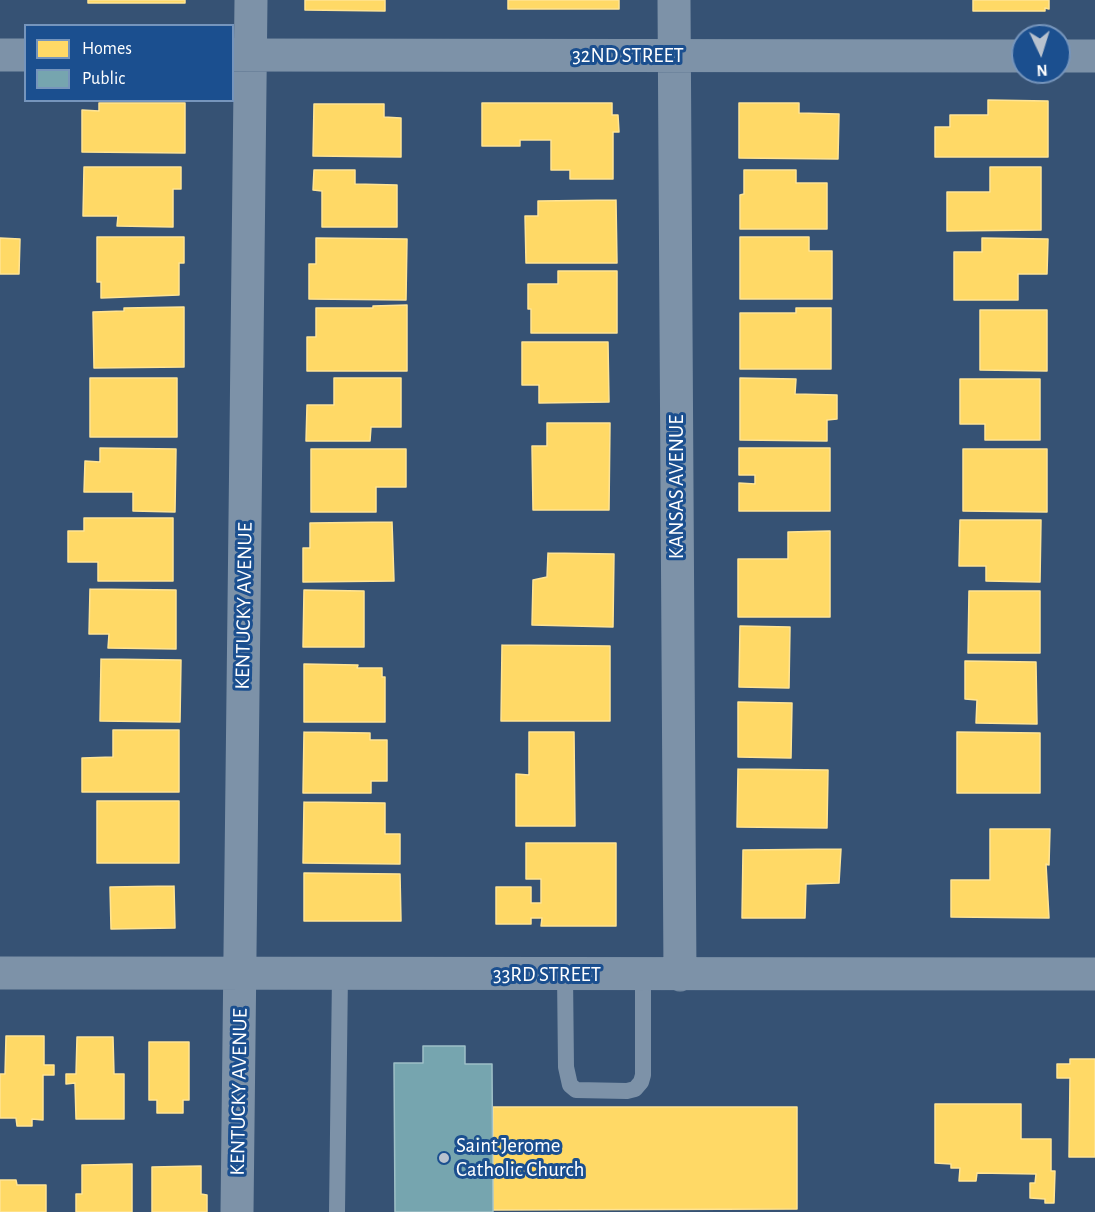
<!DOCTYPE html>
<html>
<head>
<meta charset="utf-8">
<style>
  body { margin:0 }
  #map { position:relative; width:1095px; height:1212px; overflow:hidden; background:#365274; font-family:"Alegreya Sans",sans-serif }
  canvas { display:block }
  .legend { position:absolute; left:24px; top:24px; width:210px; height:78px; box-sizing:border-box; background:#1b4f8f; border:2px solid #7695bc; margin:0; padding:8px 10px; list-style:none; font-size:18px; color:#fff }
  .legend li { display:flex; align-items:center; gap:12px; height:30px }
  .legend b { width:30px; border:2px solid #7695bc }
  .north { position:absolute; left:1011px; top:24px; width:60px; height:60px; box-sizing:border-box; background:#1b4f8f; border:2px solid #7695bc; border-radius:50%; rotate:176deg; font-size:16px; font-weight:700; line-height:24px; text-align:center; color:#fff }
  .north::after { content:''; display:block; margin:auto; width:21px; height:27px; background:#b9c2ce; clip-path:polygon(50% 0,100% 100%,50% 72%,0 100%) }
</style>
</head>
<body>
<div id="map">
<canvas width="1095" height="1212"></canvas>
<ul class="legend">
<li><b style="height:16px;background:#ffd966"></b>Homes</li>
<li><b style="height:16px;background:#76a5af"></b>Public</li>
</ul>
<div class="north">N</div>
</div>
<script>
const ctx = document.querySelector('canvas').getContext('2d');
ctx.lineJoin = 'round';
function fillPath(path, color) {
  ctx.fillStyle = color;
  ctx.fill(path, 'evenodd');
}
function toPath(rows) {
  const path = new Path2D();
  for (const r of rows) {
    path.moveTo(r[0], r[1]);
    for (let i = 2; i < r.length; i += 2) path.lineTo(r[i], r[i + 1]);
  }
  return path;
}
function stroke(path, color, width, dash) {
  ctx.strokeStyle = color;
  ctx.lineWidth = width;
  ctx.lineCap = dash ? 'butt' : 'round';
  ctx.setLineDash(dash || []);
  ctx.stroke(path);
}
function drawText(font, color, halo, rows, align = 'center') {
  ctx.font = font + ' "Alegreya Sans",sans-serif';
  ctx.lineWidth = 6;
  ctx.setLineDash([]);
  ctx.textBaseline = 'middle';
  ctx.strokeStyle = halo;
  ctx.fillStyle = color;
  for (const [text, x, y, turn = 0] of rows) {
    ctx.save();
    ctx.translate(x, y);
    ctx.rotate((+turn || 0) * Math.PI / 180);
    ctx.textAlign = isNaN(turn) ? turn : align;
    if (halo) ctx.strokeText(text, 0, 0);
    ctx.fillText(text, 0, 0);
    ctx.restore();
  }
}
const homes = toPath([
  [88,0,185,0,185,3,88,3,88,0],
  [305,0,385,0,385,11,305,10,305,0],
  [508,0,619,0,619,9,508,9,508,0],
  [973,0,1049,0,1049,9,1045,8,1045,11,973,11,973,0],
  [988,100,1048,101,1048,157,935,157,935,127,950,127,950,115,988,115,988,100],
  [99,103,185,103,185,153,82,152,82,110,99,111,99,103],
  [482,103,612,103,612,115,618,115,619,132,613,132,613,179,570,179,570,170,551,170,551,140,520,140,520,146,482,146,482,103],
  [739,103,799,103,799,113,839,114,838,159,739,158,739,103],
  [314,104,384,104,384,117,401,118,401,157,313,156,314,104],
  [84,167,181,167,181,189,173,189,173,227,117,226,118,216,83,216,84,167],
  [990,167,1041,167,1041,230,947,231,947,192,990,192,990,167],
  [314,170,355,170,355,184,397,185,397,227,322,227,322,191,313,190,314,170],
  [744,170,796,170,796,183,827,183,827,229,740,229,740,195,744,194,744,170],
  [616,200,617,263,526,263,525,216,538,216,538,201,616,200],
  [97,237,184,237,184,263,179,263,179,295,101,298,101,282,97,282,97,237],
  [740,237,809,237,809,251,832,251,832,299,740,299,740,237],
  [0,238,20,239,19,274,0,274,0,238],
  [316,238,407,239,406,300,309,299,309,264,316,264,316,238],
  [982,238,1048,239,1047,274,1018,274,1018,300,954,300,954,252,982,252,982,238],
  [558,271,617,271,617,333,531,333,531,309,528,309,528,284,558,284,558,271],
  [407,305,407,371,307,371,307,337,316,337,316,308,373,308,373,306,407,305],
  [184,307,184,367,94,368,93,312,124,311,124,308,184,307],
  [796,308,831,308,831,369,740,369,740,313,796,313,796,308],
  [980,310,1047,310,1047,371,980,370,980,310],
  [522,342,608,342,609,402,539,403,539,385,522,385,522,342],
  [90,378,177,378,177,437,90,437,90,378],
  [334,378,401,378,401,427,371,427,370,441,306,441,307,405,334,405,334,378],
  [740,378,796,379,795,394,837,395,837,419,827,420,827,441,740,440,740,378],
  [960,379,1040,379,1040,440,985,440,985,424,960,424,960,379],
  [547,423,610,423,609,510,533,510,532,446,547,446,547,423],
  [100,448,176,449,175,512,133,511,133,492,84,492,85,461,100,462,100,448],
  [739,448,830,448,830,511,739,511,739,483,755,484,755,475,739,475,739,448],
  [311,449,406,449,406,487,376,487,376,512,311,512,311,449],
  [963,449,1047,449,1047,512,963,511,963,449],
  [84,518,173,518,173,581,98,581,98,562,68,562,68,531,84,531,84,518],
  [960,520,1041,520,1040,582,986,581,986,566,959,566,960,520],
  [392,522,394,581,303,582,303,548,310,548,310,523,392,522],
  [830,531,830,617,738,617,738,559,788,559,788,532,830,531],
  [548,553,614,554,613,627,532,625,533,580,547,577,548,553],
  [90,589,176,590,176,649,108,648,109,634,89,634,90,589],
  [304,590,364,591,364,647,303,647,304,590],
  [969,591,1040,591,1040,653,968,653,969,591],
  [740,626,790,627,789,688,739,687,740,626],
  [502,645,610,646,610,721,501,721,502,645],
  [101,659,181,660,180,722,100,721,101,659],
  [965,661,1036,662,1037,724,976,723,977,700,965,699,965,661],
  [304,664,358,665,357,668,382,668,382,677,385,677,385,722,304,722,304,664],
  [738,702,792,703,791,758,738,757,738,702],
  [113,730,179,730,179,792,82,792,82,758,113,757,113,730],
  [304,732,370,733,370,740,387,740,387,781,371,781,371,793,303,793,304,732],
  [529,732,574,732,575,826,516,826,516,774,529,775,529,732],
  [957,732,1040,733,1040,793,957,793,957,732],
  [738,769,828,770,827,828,737,827,738,769],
  [97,801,179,801,179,863,97,863,97,801],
  [304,802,385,803,385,834,400,834,400,864,303,863,304,802],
  [990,829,1050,829,1049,865,1046,864,1049,918,951,917,951,880,990,880,990,829],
  [526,843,616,843,616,926,541,926,542,918,531,918,531,924,496,924,496,887,531,887,531,903,541,903,541,879,526,879,526,843],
  [841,849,839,883,806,884,805,918,742,918,743,850,841,849],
  [304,873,400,874,401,921,304,921,304,873],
  [174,886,175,928,111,929,110,887,174,886],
  [6,1036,44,1036,44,1065,54,1065,54,1075,43,1075,43,1120,32,1119,32,1126,17,1126,16,1118,0,1118,0,1074,5,1074,6,1036],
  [77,1037,113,1037,114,1074,124,1074,124,1119,76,1119,75,1083,66,1084,66,1074,76,1074,77,1037],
  [149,1042,189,1042,189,1100,183,1100,183,1113,157,1113,157,1100,149,1100,149,1042],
  [1070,1059,1095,1059,1095,1157,1069,1157,1070,1078,1057,1078,1057,1064,1070,1064,1070,1059],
  [935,1104,1021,1104,1021,1139,1051,1139,1051,1171,1055,1171,1054,1203,1045,1203,1045,1199,1030,1198,1030,1183,1035,1183,1036,1174,977,1173,976,1181,959,1181,960,1168,951,1168,951,1164,935,1163,935,1104],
  [493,1107,797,1107,797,1209,493,1210,493,1107],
  [132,1164,132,1212,76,1212,76,1194,82,1194,82,1165,132,1164],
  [201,1166,201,1194,207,1195,207,1212,152,1212,152,1167,201,1166],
  [0,1180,16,1180,17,1185,46,1185,46,1212,0,1212,0,1180]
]);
const public = toPath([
  [423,1046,465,1046,465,1064,492,1064,493,1212,395,1212,394,1063,423,1063,423,1046]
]);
const lane = toPath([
  [565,975,566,1067,570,1085,576,1090,627,1091,635,1089,641,1082,643,1075,643,975],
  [337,1212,340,974]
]);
const street = toPath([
  [674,0,680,975],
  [0,55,26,55],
  [232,55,1023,56],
  [1059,56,1095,56],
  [0,973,1095,974],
  [237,1212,251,0]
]);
const markers = [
  [444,1158,6,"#b9c2ce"]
];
const streetNames = [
  ["32ND STREET",628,56],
  ["KANSAS AVENUE",677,487,-90],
  ["KENTUCKY AVENUE",244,606,-89],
  ["33RD STREET",547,975],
  ["KENTUCKY AVENUE",239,1092,-89]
];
const poiNames = [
  ["Saint Jerome",456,1146],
  ["Catholic Church",456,1170]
];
fillPath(homes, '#ffd966');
stroke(homes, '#ffe494', 1.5);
fillPath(public, '#76a5af');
stroke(public, '#9fc0c7', 1.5);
stroke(lane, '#7d92a8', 16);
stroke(street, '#7d92a8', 33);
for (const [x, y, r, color] of markers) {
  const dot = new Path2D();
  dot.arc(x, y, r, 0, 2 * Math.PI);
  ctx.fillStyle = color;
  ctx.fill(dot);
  stroke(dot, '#1b4f8f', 2);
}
drawText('21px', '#fff', '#1b4f8f', streetNames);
drawText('21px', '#fff', '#1b4f8f', poiNames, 'left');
</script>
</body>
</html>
